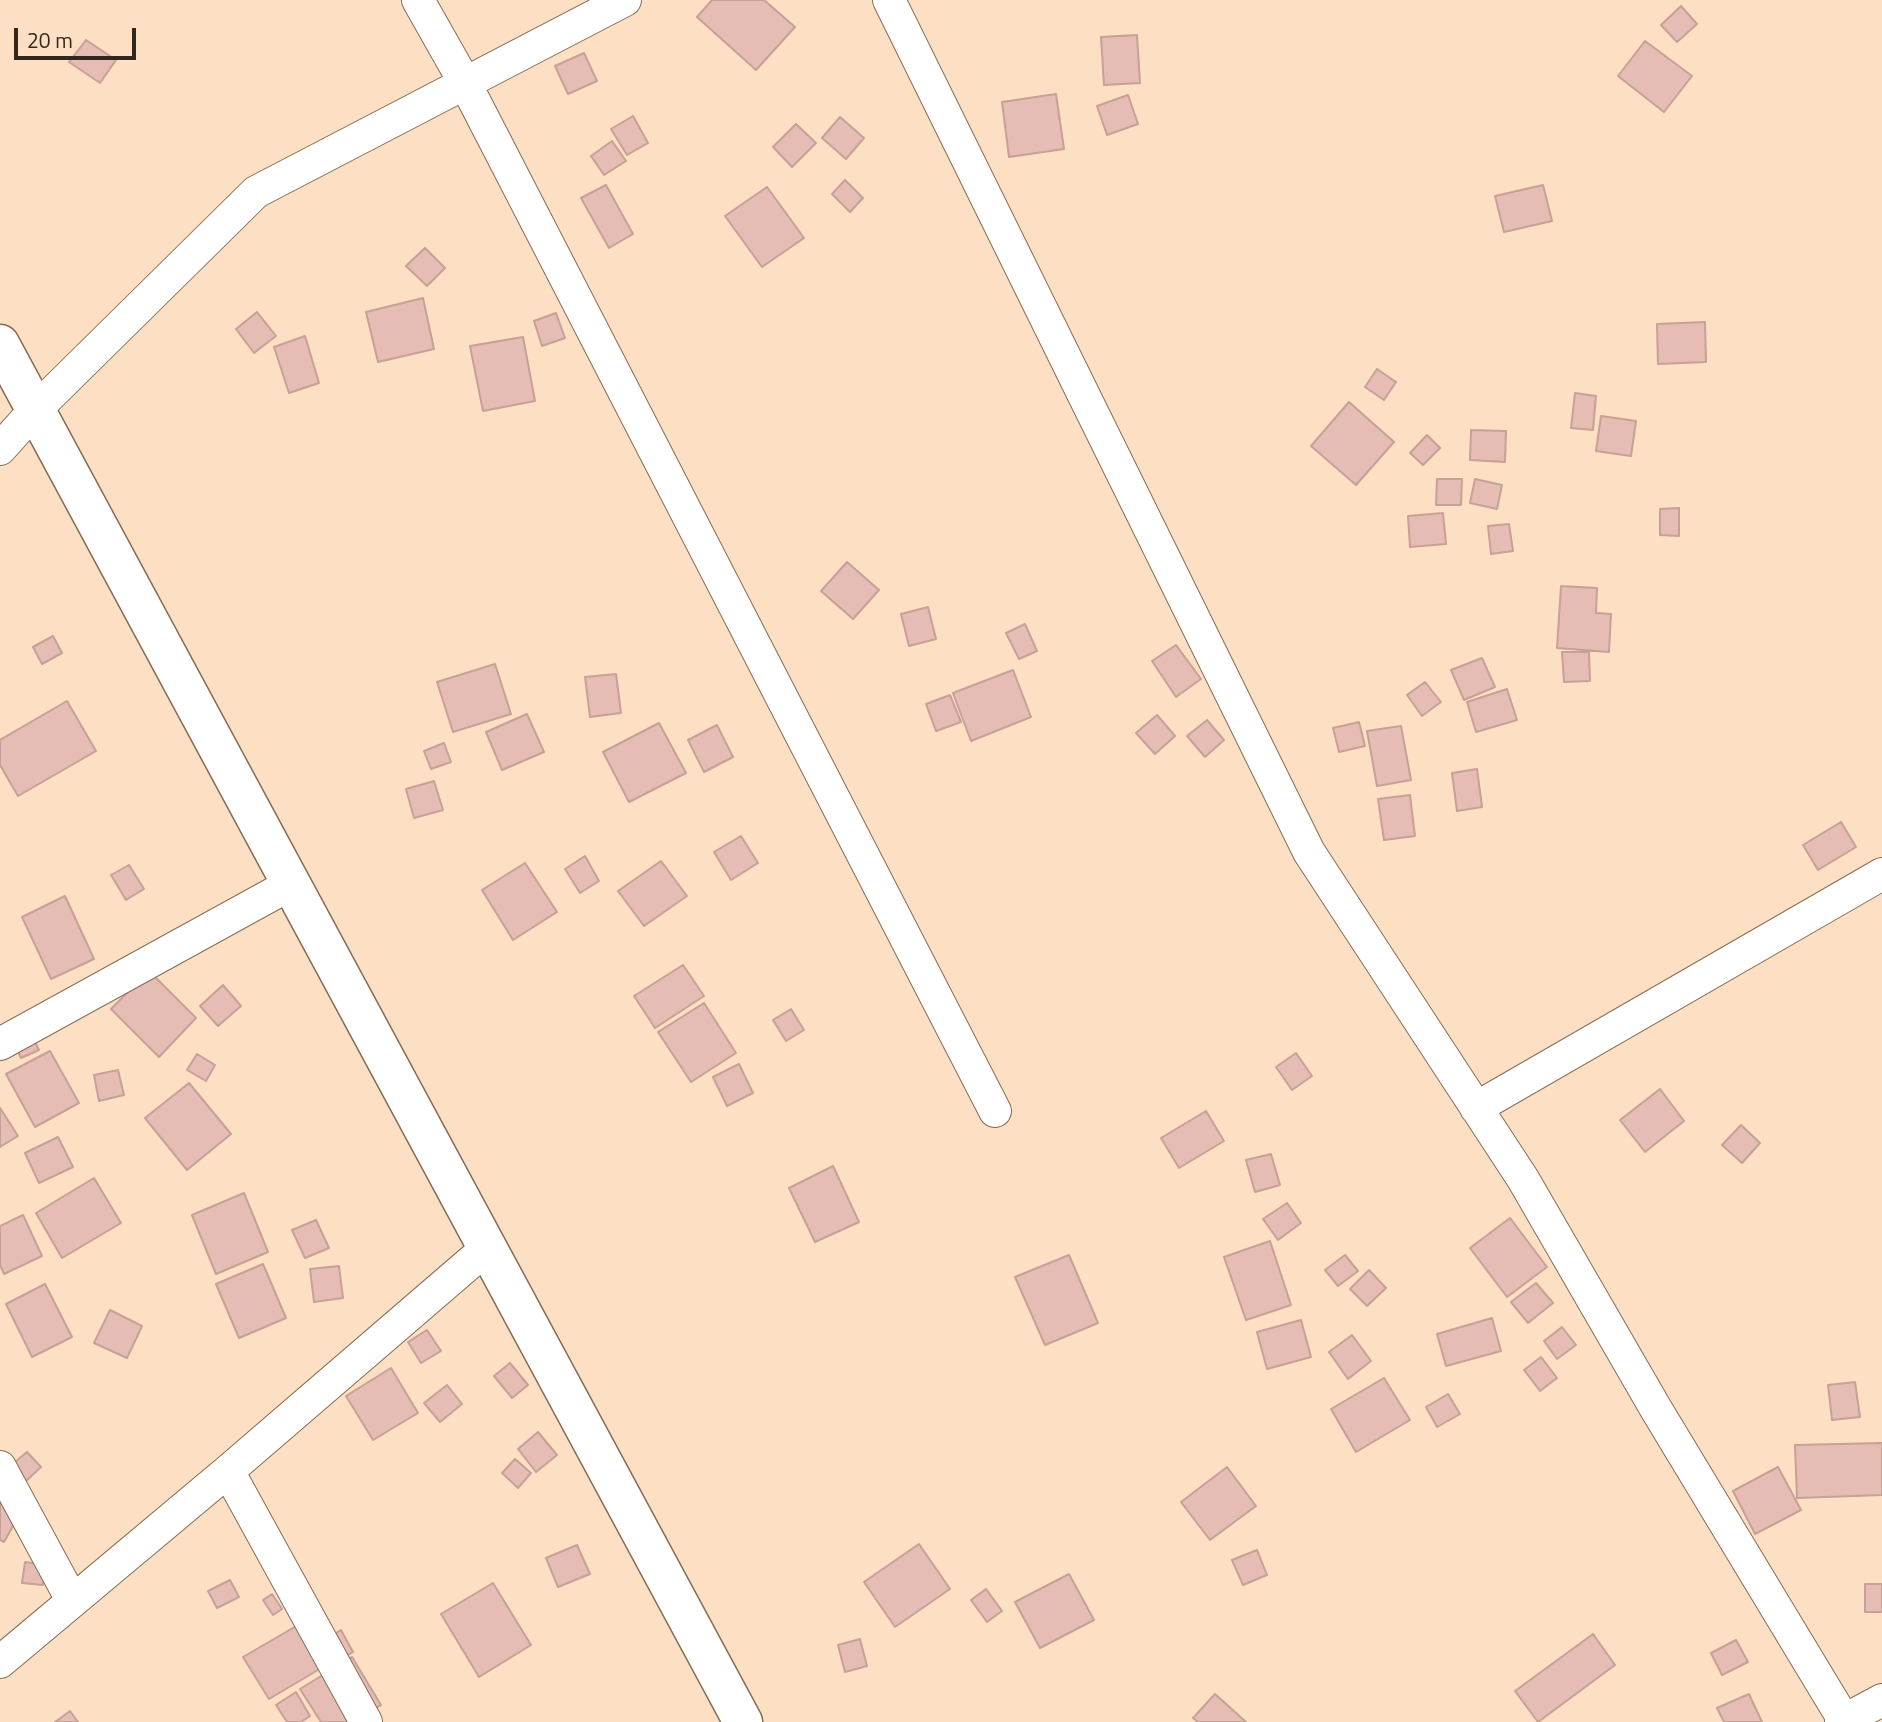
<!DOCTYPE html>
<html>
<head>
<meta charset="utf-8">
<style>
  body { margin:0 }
  #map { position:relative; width:1882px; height:1722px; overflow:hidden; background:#fddfc3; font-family:"Titillium Web",sans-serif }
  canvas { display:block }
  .scale { position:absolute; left:14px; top:28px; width:122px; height:32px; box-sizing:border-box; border:4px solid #32271c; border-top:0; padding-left:9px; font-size:21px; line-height:24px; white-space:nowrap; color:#32271c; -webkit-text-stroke:5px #fddfc3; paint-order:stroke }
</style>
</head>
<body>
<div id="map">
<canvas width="1882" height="1722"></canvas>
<div class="scale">20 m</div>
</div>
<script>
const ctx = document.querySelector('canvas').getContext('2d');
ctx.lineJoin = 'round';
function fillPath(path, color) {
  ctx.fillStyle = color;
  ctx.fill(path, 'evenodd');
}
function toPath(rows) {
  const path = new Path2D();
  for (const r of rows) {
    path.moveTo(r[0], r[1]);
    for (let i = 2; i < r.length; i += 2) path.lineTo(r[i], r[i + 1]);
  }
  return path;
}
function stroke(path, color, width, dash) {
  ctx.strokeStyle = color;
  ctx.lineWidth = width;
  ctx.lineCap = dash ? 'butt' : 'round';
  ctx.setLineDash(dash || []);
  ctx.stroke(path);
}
const building = toPath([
  [712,0,764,0,795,27,756,70,697,17,712,0],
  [1681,6,1697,24,1677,42,1661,25,1681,6],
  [1137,35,1140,83,1104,85,1101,37,1137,35],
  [86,40,116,60,100,83,69,62,86,40],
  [1645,41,1692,76,1664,112,1618,76,1645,41],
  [584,53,597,81,568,94,555,66,584,53],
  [1056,94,1064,149,1009,157,1002,102,1056,94],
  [1128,95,1138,124,1107,135,1097,106,1128,95],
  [633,116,648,143,627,155,611,129,633,116],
  [840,117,864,138,846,159,822,138,840,117],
  [796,124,816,143,792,167,773,147,796,124],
  [612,141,626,161,604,175,591,156,612,141],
  [845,180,863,198,850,212,832,194,845,180],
  [606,185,633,234,609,248,581,198,606,185],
  [1543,185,1552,221,1504,232,1495,196,1543,185],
  [767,187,804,238,762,267,725,216,767,187],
  [425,248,445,268,427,286,406,266,425,248],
  [423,298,434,349,378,362,366,312,423,298],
  [257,312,276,336,254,353,236,329,257,312],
  [556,313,565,338,542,346,534,321,556,313],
  [1705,322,1706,362,1658,364,1657,324,1705,322],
  [305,336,319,383,289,393,274,347,305,336],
  [523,337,535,401,483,411,470,346,523,337],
  [1377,369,1396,382,1384,400,1365,387,1377,369],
  [1575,393,1596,396,1593,430,1571,428,1575,393],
  [1349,402,1394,442,1356,485,1311,446,1349,402],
  [1601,416,1636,421,1631,456,1596,451,1601,416],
  [1471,430,1506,431,1505,462,1470,460,1471,430],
  [1427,435,1440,448,1423,465,1410,453,1427,435],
  [1437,479,1462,479,1461,505,1436,505,1437,479],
  [1475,479,1502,485,1497,509,1470,503,1475,479],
  [1679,508,1679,536,1660,535,1660,509,1679,508],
  [1443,513,1446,544,1410,547,1408,516,1443,513],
  [1509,524,1513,551,1491,554,1488,526,1509,524],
  [847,562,879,590,853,619,821,591,847,562],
  [1561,586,1597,588,1596,613,1611,614,1609,652,1557,648,1561,586],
  [928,607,936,639,909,646,901,614,928,607],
  [1025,624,1037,651,1019,659,1006,633,1025,624],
  [53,636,62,653,42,664,33,647,53,636],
  [1176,645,1201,679,1176,697,1152,661,1176,645],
  [1562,652,1589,652,1590,681,1564,682,1562,652],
  [1482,658,1495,687,1464,700,1451,670,1482,658],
  [495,664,511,714,453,732,437,682,495,664],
  [1013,670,1031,717,971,741,953,693,1013,670],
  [616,674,621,713,590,717,585,677,616,674],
  [1425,682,1441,702,1422,716,1407,695,1425,682],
  [1507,689,1517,720,1476,732,1467,702,1507,689],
  [950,695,961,722,936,731,926,704,950,695],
  [67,701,96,751,18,796,0,765,0,740,67,701],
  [527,714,544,752,502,770,486,732,527,714],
  [1157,715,1175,736,1155,754,1136,733,1157,715],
  [1207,720,1224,740,1205,757,1187,736,1207,720],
  [1359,722,1365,746,1339,752,1333,728,1359,722],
  [659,723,686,773,629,802,603,752,659,723],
  [717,725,733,757,704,772,688,740,717,725],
  [1401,726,1411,780,1377,786,1367,731,1401,726],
  [444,743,451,762,431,769,424,751,444,743],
  [1477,769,1482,807,1457,811,1452,773,1477,769],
  [434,781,443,810,414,818,406,789,434,781],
  [1410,795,1415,836,1384,840,1378,799,1410,795],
  [1841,822,1856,847,1818,870,1803,845,1841,822],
  [741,836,758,863,731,880,714,852,741,836],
  [585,856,599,881,580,893,565,869,585,856],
  [661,861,687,896,644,926,618,891,661,861],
  [525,863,557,912,513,940,482,890,525,863],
  [129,865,144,889,126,900,111,875,129,865],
  [65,896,94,959,51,979,22,917,65,896],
  [683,965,704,996,655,1028,634,996,683,965],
  [149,971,196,1018,159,1057,111,1009,149,971],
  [223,985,241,1006,218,1026,200,1006,223,985],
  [704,1003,736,1053,691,1082,658,1032,704,1003],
  [791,1009,804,1030,786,1041,773,1020,791,1009],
  [29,1031,39,1050,21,1058,12,1039,29,1031],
  [50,1051,79,1103,35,1127,6,1074,50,1051],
  [1296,1053,1312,1076,1292,1090,1276,1067,1296,1053],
  [197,1054,215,1065,206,1081,187,1070,197,1054],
  [739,1064,753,1093,727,1106,713,1077,739,1064],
  [118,1070,124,1095,99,1101,94,1075,118,1070],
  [189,1083,231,1134,187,1170,145,1118,189,1083],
  [1660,1089,1684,1121,1645,1152,1620,1120,1660,1089],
  [0,1108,18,1136,0,1147,0,1108],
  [1206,1111,1224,1141,1179,1168,1161,1138,1206,1111],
  [1741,1125,1760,1143,1742,1163,1722,1145,1741,1125],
  [58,1137,73,1167,39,1183,25,1153,58,1137],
  [1271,1154,1280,1185,1255,1192,1246,1160,1271,1154],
  [833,1166,859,1222,815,1242,789,1188,833,1166],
  [94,1178,121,1223,62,1258,36,1213,94,1178],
  [244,1193,268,1252,216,1274,192,1215,244,1193],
  [1287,1203,1301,1223,1278,1240,1263,1219,1287,1203],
  [23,1215,42,1256,4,1274,0,1265,0,1226,23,1215],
  [1510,1218,1547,1267,1507,1297,1470,1248,1510,1218],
  [316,1220,329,1248,305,1258,292,1230,316,1220],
  [1270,1241,1291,1305,1246,1320,1224,1257,1270,1241],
  [1069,1255,1098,1323,1045,1345,1015,1277,1069,1255],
  [1345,1255,1358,1271,1338,1286,1325,1270,1345,1255],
  [263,1264,286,1318,239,1338,216,1284,263,1264],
  [339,1266,343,1298,314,1302,310,1269,339,1266],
  [1369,1270,1386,1288,1367,1306,1350,1289,1369,1270],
  [1536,1283,1553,1303,1528,1323,1511,1302,1536,1283],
  [45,1284,72,1337,32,1357,6,1304,45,1284],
  [110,1310,142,1326,127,1358,94,1343,110,1310],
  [1492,1318,1501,1351,1446,1366,1437,1334,1492,1318],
  [1301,1320,1311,1357,1267,1369,1257,1332,1301,1320],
  [1562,1327,1576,1345,1557,1359,1544,1341,1562,1327],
  [427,1330,441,1351,421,1363,408,1342,427,1330],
  [1352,1335,1371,1361,1348,1379,1329,1352,1352,1335],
  [1541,1357,1557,1378,1540,1391,1524,1370,1541,1357],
  [510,1363,528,1385,512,1398,494,1376,510,1363],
  [391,1368,418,1413,373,1440,346,1396,391,1368],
  [1384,1378,1410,1420,1356,1452,1331,1409,1384,1378],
  [1855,1382,1860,1417,1832,1420,1828,1385,1855,1382],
  [447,1385,462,1404,440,1422,424,1403,447,1385],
  [1448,1394,1460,1414,1437,1427,1426,1407,1448,1394],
  [538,1432,557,1455,536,1472,518,1449,538,1432],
  [1882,1443,1882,1495,1797,1498,1795,1445,1882,1443],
  [27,1452,41,1467,24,1483,9,1467,27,1452],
  [515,1459,531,1473,518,1488,502,1473,515,1459],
  [1227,1467,1256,1506,1210,1540,1181,1502,1227,1467],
  [1778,1467,1801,1510,1755,1534,1733,1491,1778,1467],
  [0,1497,22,1510,4,1542,0,1540,0,1497],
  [919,1544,950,1589,895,1627,864,1582,919,1544],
  [577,1545,590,1574,558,1587,546,1558,577,1545],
  [1257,1550,1267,1575,1243,1585,1232,1560,1257,1550],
  [25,1562,45,1565,43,1585,22,1583,25,1562],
  [1069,1574,1094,1620,1040,1648,1015,1602,1069,1574],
  [230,1580,239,1597,217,1608,208,1591,230,1580],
  [493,1583,531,1645,479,1677,441,1614,493,1583],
  [1865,1584,1882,1584,1882,1612,1865,1612,1865,1584],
  [986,1589,1002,1611,987,1622,971,1600,986,1589],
  [272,1594,282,1609,273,1615,263,1600,272,1594],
  [298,1625,323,1667,269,1699,243,1657,298,1625],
  [341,1630,353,1652,330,1666,317,1644,341,1630],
  [1593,1634,1615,1665,1538,1722,1515,1691,1593,1634],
  [860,1639,867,1666,845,1672,838,1645,860,1639],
  [1736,1640,1748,1662,1722,1675,1711,1653,1736,1640],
  [352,1657,381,1705,352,1722,321,1722,300,1689,352,1657],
  [296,1692,310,1716,301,1722,287,1722,276,1705,296,1692],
  [1215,1694,1246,1722,1198,1722,1193,1718,1215,1694],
  [1749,1694,1762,1722,1724,1722,1717,1708,1749,1694],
  [70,1711,78,1722,55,1722,70,1711]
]);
const street = toPath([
  [418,0,465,83,995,1111],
  [889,0,1309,852,1523,1179,1656,1409,1844,1720],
  [0,449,35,410,256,192,625,0],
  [0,1044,291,884],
  [1476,1108,1882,874],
  [0,1467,72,1600],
  [228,1471,366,1722],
  [0,1662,228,1471,487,1248],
  [1841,1722,1882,1700]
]);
const secondary = toPath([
  [0,344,743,1722]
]);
fillPath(building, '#e6bdb4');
stroke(building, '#c7a096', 2);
stroke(street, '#866c54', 34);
stroke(secondary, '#866c54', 41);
stroke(street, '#fff', 32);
stroke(secondary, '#fff', 38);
</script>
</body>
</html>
